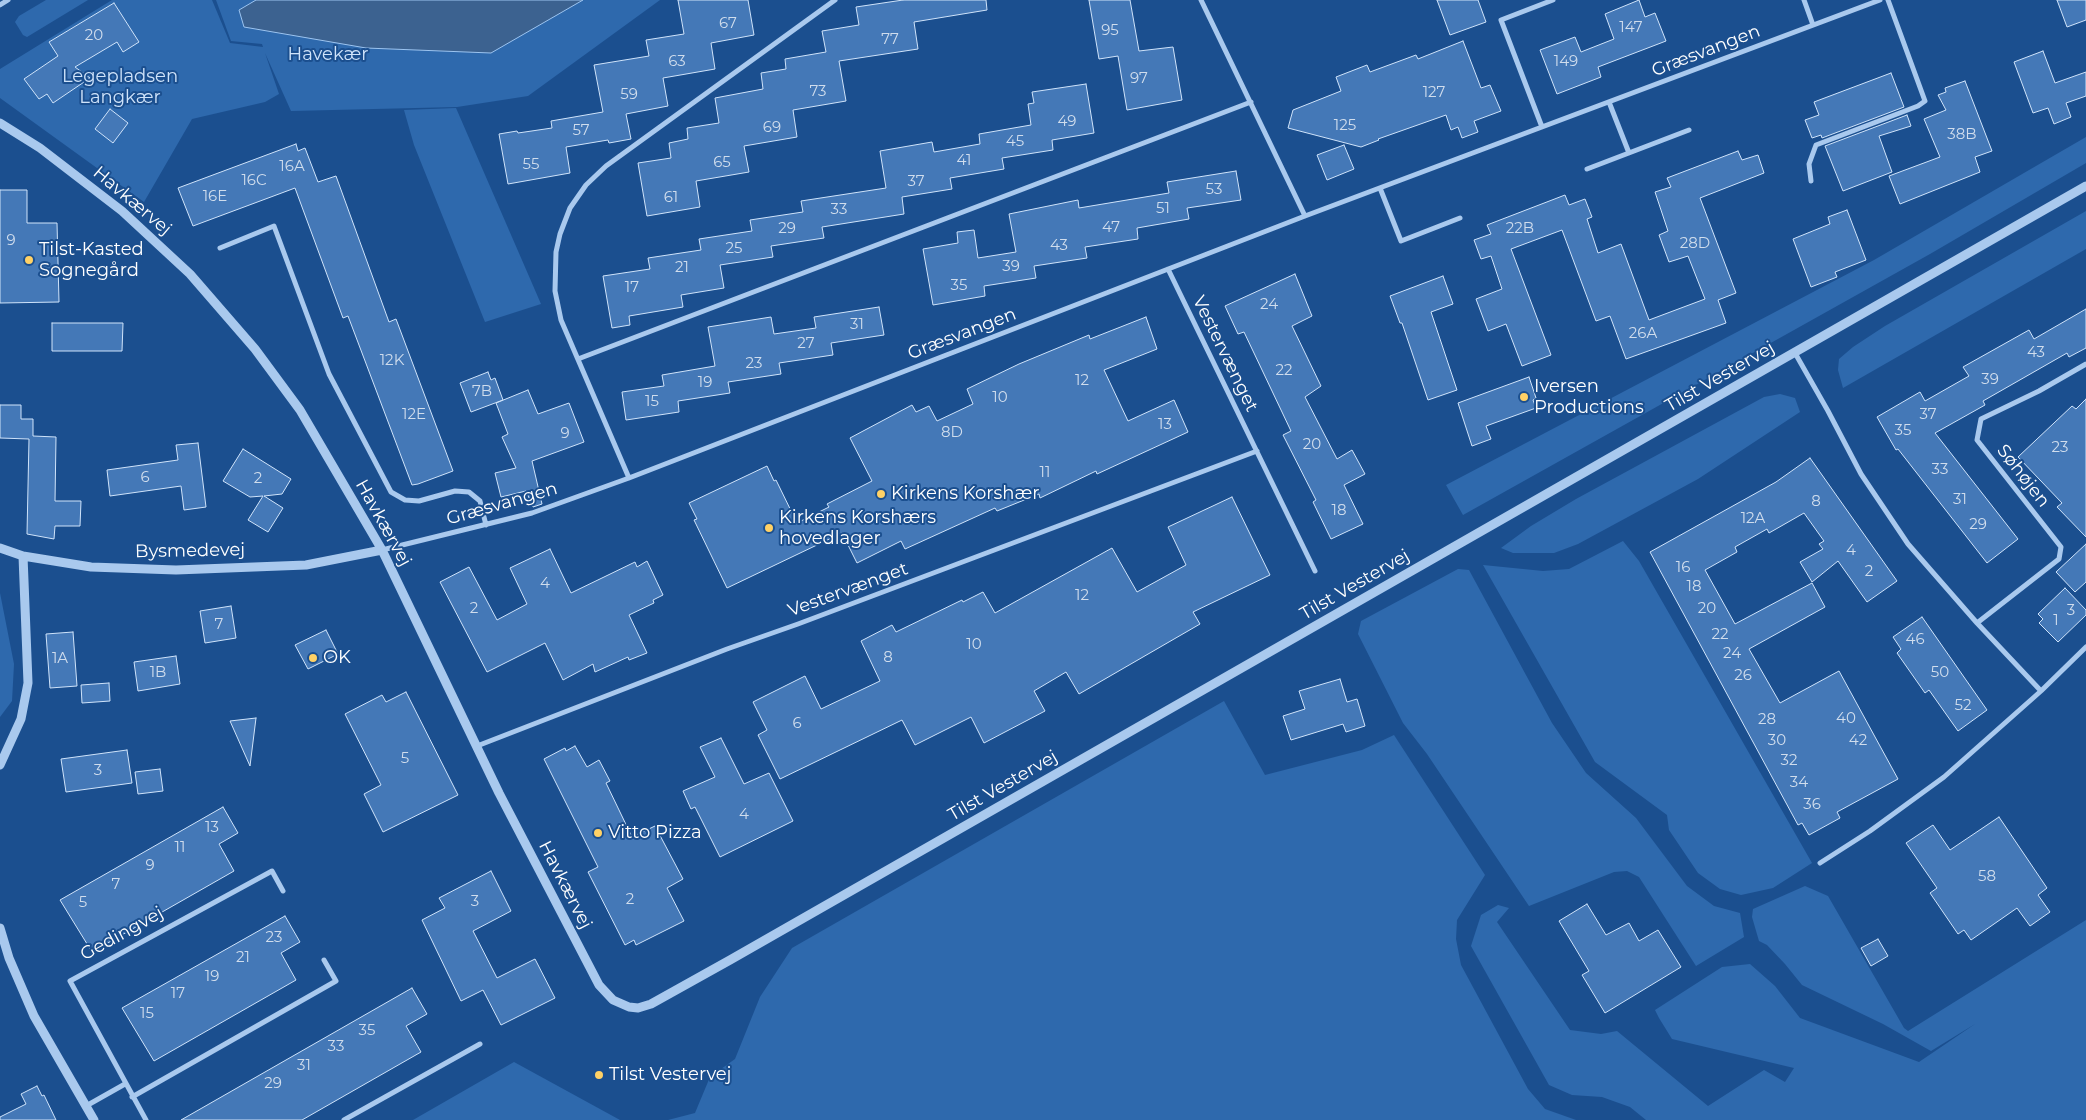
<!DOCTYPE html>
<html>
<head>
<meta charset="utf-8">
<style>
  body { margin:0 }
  canvas { display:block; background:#1b4f8f }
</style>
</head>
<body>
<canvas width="2086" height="1120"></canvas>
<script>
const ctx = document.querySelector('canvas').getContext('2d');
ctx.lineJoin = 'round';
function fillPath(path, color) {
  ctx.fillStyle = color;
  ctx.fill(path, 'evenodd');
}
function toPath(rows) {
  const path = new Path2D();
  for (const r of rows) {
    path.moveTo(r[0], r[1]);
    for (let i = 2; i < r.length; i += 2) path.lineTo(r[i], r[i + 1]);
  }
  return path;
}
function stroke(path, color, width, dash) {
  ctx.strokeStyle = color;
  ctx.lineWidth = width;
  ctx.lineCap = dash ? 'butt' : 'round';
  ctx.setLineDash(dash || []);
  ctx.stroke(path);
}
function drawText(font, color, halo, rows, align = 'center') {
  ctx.font = font + ' Montserrat,sans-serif';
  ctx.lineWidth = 4;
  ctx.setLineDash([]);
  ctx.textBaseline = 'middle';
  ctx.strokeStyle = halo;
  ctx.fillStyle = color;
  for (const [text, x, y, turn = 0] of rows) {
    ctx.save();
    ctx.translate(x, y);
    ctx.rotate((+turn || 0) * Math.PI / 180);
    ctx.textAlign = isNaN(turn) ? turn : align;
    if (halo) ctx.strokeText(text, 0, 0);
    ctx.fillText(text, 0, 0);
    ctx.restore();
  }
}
const green = toPath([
  [46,0,88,0,27,37,23,35,15,22,19,16],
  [112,0,212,0,230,43,263,47,262,44,231,41,216,0,660,0,528,96,457,107,291,111,265,53,279,94,265,102,192,119,144,202,0,98,0,69],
  [456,108,541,304,485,322,414,145,404,110],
  [2086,137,2086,163,1930,254,1463,515,1446,485,1874,260],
  [2086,211,2086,249,1843,388,1838,370,1839,359,1853,347,1885,326],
  [1780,394,1795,398,1800,412,1698,479,1578,544,1554,553,1513,553,1501,548,1531,526,1576,499,1764,397],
  [1623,541,1639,561,1812,863,1773,888,1741,895,1720,889,1698,873,1669,830,1667,815,1595,762,1483,565,1543,571,1569,569],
  [1458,569,1469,570,1552,723,1586,773,1636,818,1687,886,1714,906,1740,913,1744,937,1696,966,1639,877,1627,871,1614,872,1529,906,1427,754,1403,723,1358,634,1361,621],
  [0,593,14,664,12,701,0,717],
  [1224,701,1265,775,1362,750,1394,735,1485,875,1457,920,1456,939,1461,965,1528,1089,1545,1109,1576,1120,668,1120,695,1113,710,1077,735,1059,760,997,792,948],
  [1805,886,1828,896,1904,1028,1908,1031,2086,920,2086,1120,1646,1120,1630,1107,1602,1097,1572,1095,1549,1085,1471,946,1481,915,1498,905,1509,908,1497,922,1570,1030,1601,1034,1617,1031,1708,1106,1764,1070,1785,1082,1794,1068,1672,1039,1659,1018,1655,1010,1722,967,1750,964,1775,986,1800,1018,1919,1062,1975,1024,1931,1051,1883,1024,1802,985,1785,964,1767,945,1759,941,1752,917,1753,909],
  [514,1062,620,1120,413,1120]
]);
const water = toPath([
  [256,0,583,0,491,53,366,48,244,27,239,10,256,0]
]);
const building = toPath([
  [678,0,748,0,754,35,711,43,715,69,663,78,668,106,626,114,631,139,609,143,608,140,566,147,570,173,508,184,499,134,517,131,518,133,552,128,551,121,603,112,594,65,649,56,646,40,684,34,678,0],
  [903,0,986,0,987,10,914,22,918,49,839,61,846,101,793,110,797,137,744,146,749,172,696,181,700,207,647,216,638,163,671,158,669,143,688,139,687,128,719,123,715,98,763,89,761,73,786,69,785,59,826,52,822,31,859,25,856,7,903,0],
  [1089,0,1130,0,1139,51,1173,47,1182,100,1127,110,1118,56,1099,59,1089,0],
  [1437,0,1478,0,1486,22,1450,35,1437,0],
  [1639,0,1645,17,1655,13,1666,41,1598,67,1601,77,1557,94,1540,50,1575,37,1581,52,1614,39,1605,14,1639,0],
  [2057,0,2086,0,2086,20,2067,27,2057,0],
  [114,3,139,42,123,52,117,42,75,67,90,78,53,103,47,94,39,99,24,79,58,56,49,42,114,3],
  [1463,41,1481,88,1490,85,1501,111,1474,121,1478,132,1462,138,1458,127,1451,130,1446,115,1378,139,1379,140,1361,147,1288,128,1293,110,1341,91,1336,77,1367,65,1370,72,1416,55,1418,59,1463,41],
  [2043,51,2055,83,2086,72,2086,96,2066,103,2071,117,2054,124,2048,108,2033,113,2014,62,2043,51],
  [1891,73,1904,107,1822,138,1821,135,1812,138,1805,120,1819,115,1814,102,1891,73],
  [1965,81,1992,151,1975,157,1980,172,1900,204,1889,176,1940,157,1924,119,1946,110,1938,95,1946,92,1945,88,1965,81],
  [1086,84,1094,133,1052,140,1053,150,1002,158,1004,169,950,178,952,189,902,197,904,214,822,227,824,238,771,246,773,257,720,265,724,288,681,295,683,307,629,316,630,325,612,328,603,276,650,269,648,258,701,250,699,239,752,231,750,220,803,212,801,201,886,188,880,151,932,142,934,152,980,144,979,134,1031,125,1028,104,1034,103,1032,92,1086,84],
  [110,109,128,123,113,143,95,129,110,109],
  [1907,115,1911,126,1879,136,1892,172,1843,191,1825,146,1907,115],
  [296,144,298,151,305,148,318,182,336,176,389,322,396,319,453,471,418,484,412,485,348,316,343,318,295,188,193,226,178,188,296,144],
  [1344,145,1354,169,1327,180,1317,155,1344,145],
  [1738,151,1742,160,1758,155,1764,173,1700,198,1736,293,1718,300,1726,323,1626,359,1610,316,1596,321,1562,230,1511,249,1551,355,1522,366,1506,324,1488,331,1476,299,1502,289,1491,256,1481,259,1474,240,1491,234,1487,225,1565,195,1569,205,1585,199,1592,217,1587,219,1598,253,1621,244,1649,320,1705,299,1688,256,1669,262,1659,235,1668,231,1655,192,1671,187,1667,178,1738,151],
  [1236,171,1241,200,1187,208,1189,219,1137,228,1138,239,1085,247,1087,258,1034,266,1036,278,984,286,985,296,933,305,923,249,958,243,957,232,974,230,978,258,1016,252,1009,214,1078,200,1079,208,1169,193,1167,182,1236,171],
  [0,190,27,190,27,223,57,223,59,302,0,303,0,190],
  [1847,210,1866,260,1835,272,1837,277,1811,287,1793,239,1830,224,1828,217,1847,210],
  [1295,274,1312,316,1292,326,1321,386,1305,397,1337,459,1352,450,1365,474,1344,485,1363,524,1331,539,1313,502,1316,500,1283,435,1291,431,1244,332,1238,334,1225,306,1295,274],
  [1443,276,1453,304,1431,312,1457,390,1428,400,1402,323,1400,323,1390,296,1443,276],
  [879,307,884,335,831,343,833,355,779,363,781,374,728,382,730,393,678,401,679,412,626,420,622,392,664,386,662,375,715,366,708,327,771,317,774,334,816,328,814,317,879,307],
  [2086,309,2086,348,2069,357,2067,353,1983,401,1985,405,1935,433,2018,539,1987,563,1898,449,1896,450,1877,417,1920,392,1925,401,1969,376,1963,367,2029,330,2034,339,2086,309],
  [1146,317,1157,349,1104,370,1128,421,1174,400,1188,432,1097,474,1096,471,1040,498,1039,494,997,511,995,508,905,549,901,541,857,563,842,533,727,588,694,520,697,519,689,503,767,466,774,481,776,480,797,523,829,507,827,504,872,481,850,438,912,405,916,412,929,406,937,421,973,404,967,389,1019,364,1089,335,1090,339,1146,317],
  [52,323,123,323,122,351,52,351,52,323],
  [488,372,491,380,495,378,503,400,471,412,460,383,488,372],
  [1529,377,1536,398,1533,400,1536,408,1486,426,1491,439,1472,446,1458,403,1529,377],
  [528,390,538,414,569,403,584,442,532,461,542,504,533,507,526,491,501,497,495,473,516,468,502,437,508,434,496,403,528,390],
  [2086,399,2086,537,2057,507,2062,503,2018,457,2072,406,2076,409,2086,399],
  [0,405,21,405,21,419,33,419,33,436,56,437,55,501,81,501,80,526,55,526,54,539,27,534,29,439,0,438,0,405],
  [198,443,206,507,184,510,181,486,110,496,107,470,178,460,176,445,198,443],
  [243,449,291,479,282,494,264,496,283,508,268,532,248,520,263,496,250,497,223,481,243,449],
  [1810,458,1897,581,1867,602,1838,561,1812,582,1800,562,1823,549,1819,544,1824,541,1804,513,1769,533,1767,529,1735,547,1737,552,1705,570,1735,624,1812,583,1825,607,1749,649,1780,703,1839,671,1898,779,1837,812,1840,818,1809,835,1802,823,1798,825,1650,552,1776,482,1810,458],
  [1232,497,1270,575,1193,612,1200,624,1079,694,1066,672,1034,691,1045,711,984,743,971,717,915,745,902,720,780,779,758,735,767,730,753,702,805,676,821,709,880,681,861,641,892,625,896,632,962,600,963,602,983,592,995,613,1112,548,1137,592,1186,565,1168,527,1232,497],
  [2086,544,2086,582,2075,592,2056,572,2086,544],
  [550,549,571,593,635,562,637,567,647,561,663,595,653,600,654,603,629,615,647,653,629,660,628,657,595,672,593,664,563,680,545,643,487,672,440,582,469,567,497,620,527,604,510,568,550,549],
  [2065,588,2086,610,2086,615,2058,642,2039,623,2043,619,2038,614,2065,588],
  [231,606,236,638,205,643,200,611,231,606],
  [1922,617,1987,710,1958,731,1929,690,1925,693,1897,653,1901,649,1893,637,1922,617],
  [326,630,338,654,308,669,295,645,326,630],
  [73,632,77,686,50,688,46,634,73,632],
  [176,656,180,684,138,691,134,662,176,656],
  [1340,679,1347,702,1357,699,1365,726,1346,732,1343,724,1291,740,1283,716,1305,709,1299,691,1340,679],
  [109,683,110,701,82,703,81,685,109,683],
  [406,692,458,795,383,832,364,794,381,785,345,714,382,695,386,702,406,692],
  [256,718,250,766,230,721,256,718],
  [721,738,744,784,769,773,793,821,720,857,695,807,691,809,683,791,715,777,700,747,721,738],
  [575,746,587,767,599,760,610,781,606,783,632,837,655,826,683,879,667,888,684,921,636,945,634,940,625,945,588,872,598,867,544,759,565,748,566,751,575,746],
  [127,750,132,783,66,792,61,759,127,750],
  [160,769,163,791,138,794,135,772,160,769],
  [223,807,238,833,219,844,234,871,92,952,60,900,223,807],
  [1999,817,2047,888,2038,895,2050,912,2030,926,2017,908,1971,940,1964,930,1958,934,1930,893,1937,888,1906,843,1933,825,1950,850,1999,817],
  [491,871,511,911,473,931,497,978,535,959,555,998,501,1025,483,990,461,1001,422,920,445,908,439,898,491,871],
  [1587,904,1606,935,1629,923,1639,941,1658,930,1681,967,1605,1013,1582,975,1589,971,1559,921,1587,904],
  [285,916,300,942,281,953,296,980,154,1061,122,1008,285,916],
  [1878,939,1888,956,1871,966,1861,948,1878,939],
  [412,988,427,1014,406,1026,421,1052,302,1120,181,1120,412,988],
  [37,1086,42,1096,44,1095,56,1120,0,1120,0,1117,26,1104,21,1094,37,1086]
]);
const minor = toPath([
  [1201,0,1305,216],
  [1804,0,1813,25],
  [0,5,8,0],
  [1609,102,1629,153],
  [1542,127,1501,20,1553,0],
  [1587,169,1689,130],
  [1811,181,1809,164,1816,145,1918,106,1925,101,1888,0],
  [1380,188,1401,241,1460,218],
  [220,248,274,226,329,374,391,492,405,500,419,501,455,491,469,492,480,501,486,525],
  [1168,269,1315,571],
  [1795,353,1828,411,1861,474,1908,544,1977,623,2041,691],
  [578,359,1251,102],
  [629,478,561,320,555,291,556,252,560,234,570,208,586,185,606,166,835,0],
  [382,550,532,513,629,478,1305,216,1880,0],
  [1977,623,2059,559,2061,547,1977,440,1981,419,2039,391,2086,364],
  [477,746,727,649,798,624,1257,451],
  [1820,863,1870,831,1944,777,2041,691,2086,647],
  [132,1097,336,981,324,960],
  [86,1106,125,1084],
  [146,1120,70,981,272,871,283,891],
  [344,1120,480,1044]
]);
const tertiary = toPath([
  [0,123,40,148,122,211,190,274,255,349,300,410,382,550,499,793,599,985,613,1000,629,1007,638,1008,651,1004,730,960,2086,186],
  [0,548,23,556,91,567,176,570,306,565,382,550],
  [0,765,21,719,28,683,23,556],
  [0,928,9,958,34,1016,94,1120]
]);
const markers = [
  [29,260,5,"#ffd166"],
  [1524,397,5,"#ffd166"],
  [881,494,5,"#ffd166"],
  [769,528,5,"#ffd166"],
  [313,658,5,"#ffd166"],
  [598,833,5,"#ffd166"],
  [599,1075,5,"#ffd166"]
];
const numberNames = [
  ["67",728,24],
  ["147",1631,28],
  ["95",1110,31],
  ["20",94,36],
  ["77",890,40],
  ["63",677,62],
  ["149",1566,62],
  ["97",1139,79],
  ["73",818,92],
  ["127",1434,93],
  ["59",629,95],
  ["49",1067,122],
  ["125",1345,126],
  ["69",772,128],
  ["57",581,131],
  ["38B",1962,135],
  ["45",1015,142],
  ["41",964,161],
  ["65",722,163],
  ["55",531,165],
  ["16A",292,167],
  ["16C",254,181],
  ["37",916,182],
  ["53",1214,190],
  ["16E",215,197],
  ["61",671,198],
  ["51",1163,209],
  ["33",839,210],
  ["47",1111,228],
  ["29",787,229],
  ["22B",1520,229],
  ["9",11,241],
  ["28D",1695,244],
  ["43",1059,246],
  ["25",734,249],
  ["39",1011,267],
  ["21",682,268],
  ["35",959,286],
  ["17",632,288],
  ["24",1269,305],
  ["31",857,325],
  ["26A",1643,334],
  ["27",806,344],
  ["43",2036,353],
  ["12K",392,361],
  ["23",754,364],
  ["22",1284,371],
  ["39",1990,380],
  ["12",1082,381],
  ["19",705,383],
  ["7B",482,392],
  ["10",1000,398],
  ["15",652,402],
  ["12E",414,415],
  ["37",1928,415],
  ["13",1165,425],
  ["35",1903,431],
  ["8D",952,433],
  ["9",565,434],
  ["20",1312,445],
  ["23",2060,448],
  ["33",1940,470],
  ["11",1045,473],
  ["6",145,478],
  ["2",258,479],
  ["31",1960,500],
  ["8",1816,502],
  ["18",1339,511],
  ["12A",1753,519],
  ["29",1978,525],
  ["4",1851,551],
  ["16",1683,568],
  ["2",1869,572],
  ["4",545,584],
  ["18",1694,587],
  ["12",1082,596],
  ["2",474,609],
  ["20",1707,609],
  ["3",2071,611],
  ["1",2056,621],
  ["7",219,625],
  ["22",1720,635],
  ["46",1915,640],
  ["10",974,645],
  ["24",1732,654],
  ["8",888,658],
  ["1A",60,659],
  ["1B",158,673],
  ["50",1940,673],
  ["26",1743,676],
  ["52",1963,706],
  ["40",1846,719],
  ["28",1767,720],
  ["6",797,724],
  ["30",1777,741],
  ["42",1858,741],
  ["5",405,759],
  ["32",1789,761],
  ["3",98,771],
  ["34",1799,783],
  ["36",1812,805],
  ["4",744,815],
  ["13",212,828],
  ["11",180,848],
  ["9",150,866],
  ["58",1987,877],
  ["7",116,885],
  ["2",630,900],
  ["3",475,902],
  ["5",83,903],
  ["23",274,938],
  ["21",243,958],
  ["19",212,977],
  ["17",178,994],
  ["15",147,1014],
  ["35",367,1031],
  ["33",336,1047],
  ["31",304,1066],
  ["29",273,1084]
];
const streetNames = [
  ["Græsvangen",1706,51,-21],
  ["Havkærvej",132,201,40],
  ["Græsvangen",962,334,-21],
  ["Vestervænget",1225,354,64],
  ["Tilst Vestervej",1720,377,-30],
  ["Søhøjen",2023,476,52],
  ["Græsvangen",502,504,-16],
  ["Havkærvej",383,523,61],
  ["Bysmedevej",190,551,-1],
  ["Tilst Vestervej",1355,585,-30],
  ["Vestervænget",848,590,-20],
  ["Tilst Vestervej",1003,786,-30],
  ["Havkærvej",565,885,63],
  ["Gedingvej",122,934,-29]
];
const parkNames = [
  ["Havekær",328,55],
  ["Legepladsen",120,77],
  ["Langkær",120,98]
];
const poiNames = [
  ["Tilst-Kasted",39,250],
  ["Sognegård",39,271],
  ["Iversen",1534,387],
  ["Productions",1534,408],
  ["Kirkens Korshær",891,494],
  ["Kirkens Korshærs",779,518],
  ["hovedlager",779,539],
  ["OK",323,658],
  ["Vitto Pizza",608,833],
  ["Tilst Vestervej",609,1075]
];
fillPath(green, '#2e69ad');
fillPath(water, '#3c6290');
stroke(water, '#9cc4f0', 1);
fillPath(building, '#4478b7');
stroke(building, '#cfe3fa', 1);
stroke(minor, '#a9c9ee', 5);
stroke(tertiary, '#a9c9ee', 9);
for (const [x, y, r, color] of markers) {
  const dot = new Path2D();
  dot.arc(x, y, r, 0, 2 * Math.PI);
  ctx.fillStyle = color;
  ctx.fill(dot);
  stroke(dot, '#1b4f8f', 2);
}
drawText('15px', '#d0dded', null, numberNames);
drawText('18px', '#fff', '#1b4f8f', streetNames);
drawText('18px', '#cfe3fa', '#1b4f8f', parkNames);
drawText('18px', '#fff', '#1b4f8f', poiNames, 'left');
</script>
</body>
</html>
